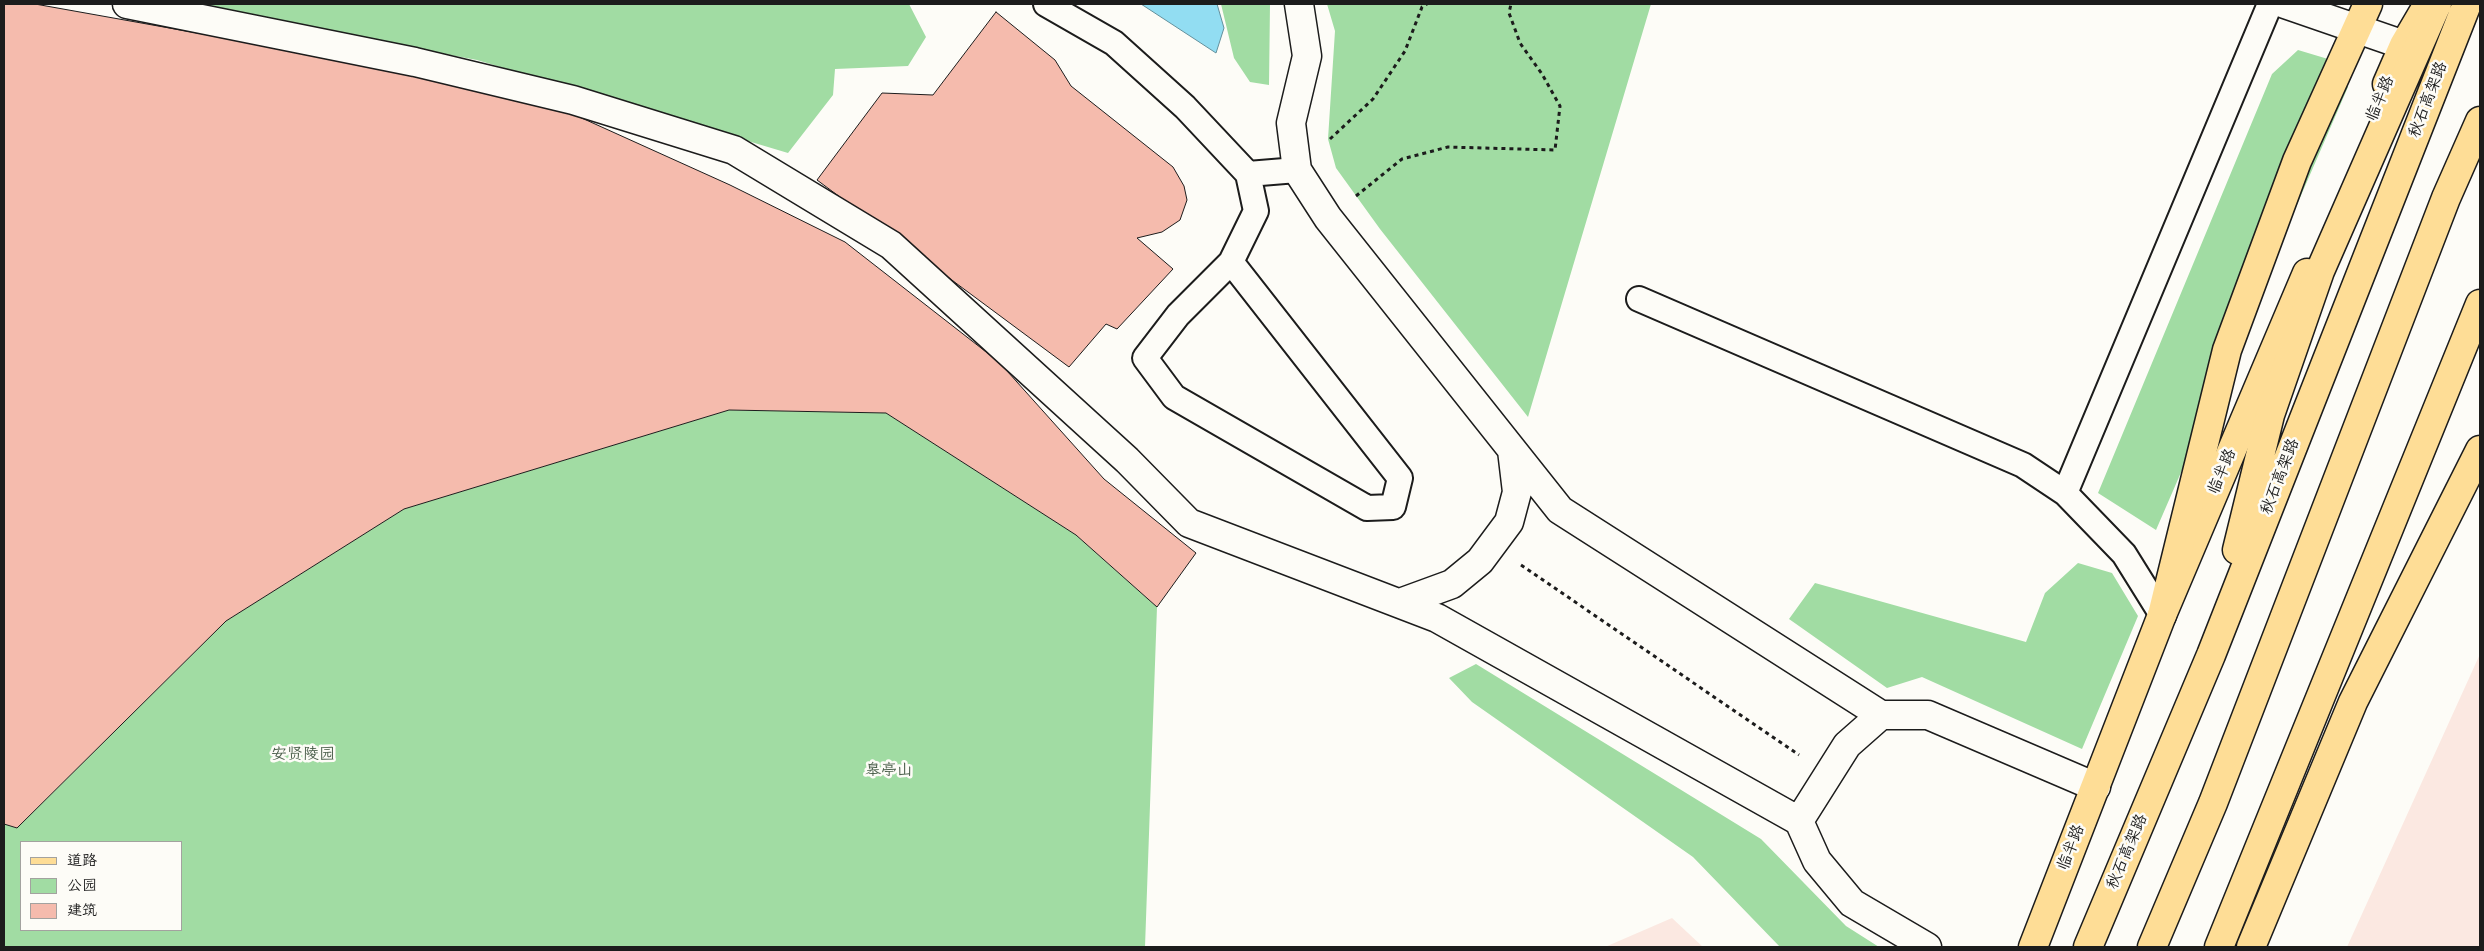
<!DOCTYPE html>
<html>
<head>
<meta charset="utf-8">
<style>
  body { margin:0 }
  #map { position:relative; width:2484px; height:951px; overflow:hidden; background:#fdfcf7; font-family:"Architects Daughter","LXGW WenKai TC",sans-serif }
  canvas { display:block }
  .frame { position:absolute; inset:0; border:5px solid #1c1c1c; pointer-events:none }
  .legend { position:absolute; left:20px; top:841px; width:162px; height:90px; box-sizing:border-box; background:#fdfcf7; border:1px solid #a3a29f; margin:0; padding:6px 9px; list-style:none; font-size:15px; color:#1c1c1c }
  .legend li { display:flex; align-items:center; gap:10px; height:25px }
  .legend b { width:25px; border:1px solid #a3a29f }
</style>
</head>
<body>
<div id="map">
<canvas width="2484" height="951"></canvas>
<div class="frame"></div>
<ul class="legend">
<li><b style="height:6px;background:#fedd96"></b>道路</li>
<li><b style="height:14px;background:#a1dca3"></b>公园</li>
<li><b style="height:14px;background:#f5bbad"></b>建筑</li>
</ul>
</div>
<script>
const ctx = document.querySelector('canvas').getContext('2d');
ctx.lineJoin = 'round';
function fillPath(path, color) {
  ctx.fillStyle = color;
  ctx.fill(path, 'evenodd');
}
function toPath(rows) {
  const path = new Path2D();
  for (const r of rows) {
    path.moveTo(r[0], r[1]);
    for (let i = 2; i < r.length; i += 2) path.lineTo(r[i], r[i + 1]);
  }
  return path;
}
function stroke(path, color, width, dash) {
  ctx.strokeStyle = color;
  ctx.lineWidth = width;
  ctx.lineCap = dash ? 'butt' : 'round';
  ctx.setLineDash(dash || []);
  ctx.stroke(path);
}
function drawText(font, color, halo, rows, align = 'center') {
  ctx.font = font + ' "Architects Daughter","LXGW WenKai TC",sans-serif';
  ctx.lineWidth = 5;
  ctx.setLineDash([]);
  ctx.textBaseline = 'middle';
  ctx.strokeStyle = halo;
  ctx.fillStyle = color;
  for (const [text, x, y, turn = 0] of rows) {
    ctx.save();
    ctx.translate(x, y);
    ctx.rotate((+turn || 0) * Math.PI / 180);
    ctx.textAlign = isNaN(turn) ? turn : align;
    if (halo) ctx.strokeText(text, 0, 0);
    ctx.fillText(text, 0, 0);
    ctx.restore();
  }
}
const built = toPath([
  [2480,654,2480,947,2347,947],
  [1672,918,1703,947,1605,947]
]);
const green = toPath([
  [176,4,909,4,926,37,908,66,835,69,833,95,788,153,477,60],
  [1221,4,1270,4,1269,85,1250,82,1234,58],
  [1327,4,1651,4,1528,417,1380,229,1336,168,1328,139,1335,31],
  [2298,50,2328,59,2348,87,2156,530,2098,493,2272,74],
  [729,410,886,413,1076,535,1157,607,1145,947,4,947,4,824,17,828,226,621,404,509],
  [21,842,181,842,181,930,21,930],
  [2078,563,2112,573,2138,616,2082,749,1922,677,1887,688,1789,619,1815,583,2026,642,2045,593],
  [1476,664,1761,839,1846,926,1879,947,1780,947,1693,857,1472,702,1449,678]
]);
const water = toPath([
  [1141,4,1217,4,1224,28,1216,53,1141,4]
]);
const building = toPath([
  [4,4,35,4,522,91,730,185,845,242,999,362,1104,479,1196,553,1157,607,1076,535,886,413,729,410,404,509,226,621,17,828,4,824,4,4],
  [996,12,1055,60,1071,86,1173,167,1184,186,1187,200,1180,220,1162,232,1137,238,1173,269,1117,329,1106,324,1069,367,817,180,882,93,933,95,996,12]
]);
const path = toPath([
  [1330,139,1373,99,1405,51,1422,7,1427,4],
  [1356,196,1402,159,1448,147,1555,150,1560,106,1542,74,1520,43,1509,13,1511,4],
  [1521,565,1799,755]
]);
const lane = toPath([
  [1046,4,1114,43,1185,107,1248,174],
  [1231,262,1400,478,1393,507,1367,508,1174,397,1145,358,1178,315,1231,262,1256,211,1248,174,1297,170],
  [1639,299,2023,465,2065,493,2124,554,2162,615],
  [2065,493,2270,4]
]);
const street = toPath([
  [127,4,415,62,573,100,734,150,891,245,1127,460,1189,523,1437,618,1799,821,1817,861,1852,903,1927,947],
  [1299,4,1307,56,1291,123,1297,170,1328,218,1560,510,1881,715,1928,715,2096,787],
  [2285,4,2404,45],
  [1400,603,1452,584,1480,561,1509,522,1517,492,1512,450],
  [1799,821,1847,745,1881,715]
]);
const primary = toPath([
  [2387,84,2404,45,2424,11],
  [2033,947,2162,615,2307,273],
  [2219,947,2480,304]
]);
const highway = toPath([
  [2237,550,2270,415,2320,271,2437,4],
  [2162,615,2227,350,2297,161,2368,4],
  [2088,947,2211,655,2467,4],
  [2152,947,2213,803,2446,198,2480,121],
  [2251,947,2353,702,2480,450]
]);
const streetNames = [
  ["临半路",2381,99,-67],
  ["秋石高架路",2429,100,-69],
  ["临半路",2223,472,-67],
  ["秋石高架路",2281,477,-69],
  ["临半路",2072,848,-69],
  ["秋石高架路",2128,852,-67]
];
const parkNames = [
  ["安贤陵园",303,756],
  ["皋亭山",889,772]
];
fillPath(built, '#fbe8e1');
fillPath(green, '#a1dca3');
fillPath(water, '#92ddf2');
stroke(water, '#63909c', 1);
fillPath(building, '#f5bbad');
stroke(building, '#1c1c1c', 1);
stroke(lane, '#1c1c1c', 28);
stroke(street, '#1c1c1c', 31);
stroke(primary, '#1c1c1c', 31);
stroke(highway, '#1c1c1c', 31);
stroke(path, '#1c1c1c', 3, [4, 4]);
stroke(lane, '#fdfcf7', 24);
stroke(street, '#fdfcf7', 28);
stroke(primary, '#fedd96', 28);
stroke(highway, '#fedd96', 28);
drawText('16px', '#1c1c1c', '#fdfcf7', streetNames);
drawText('16px', '#4b5f4b', '#fdfcf7', parkNames);
</script>
</body>
</html>
